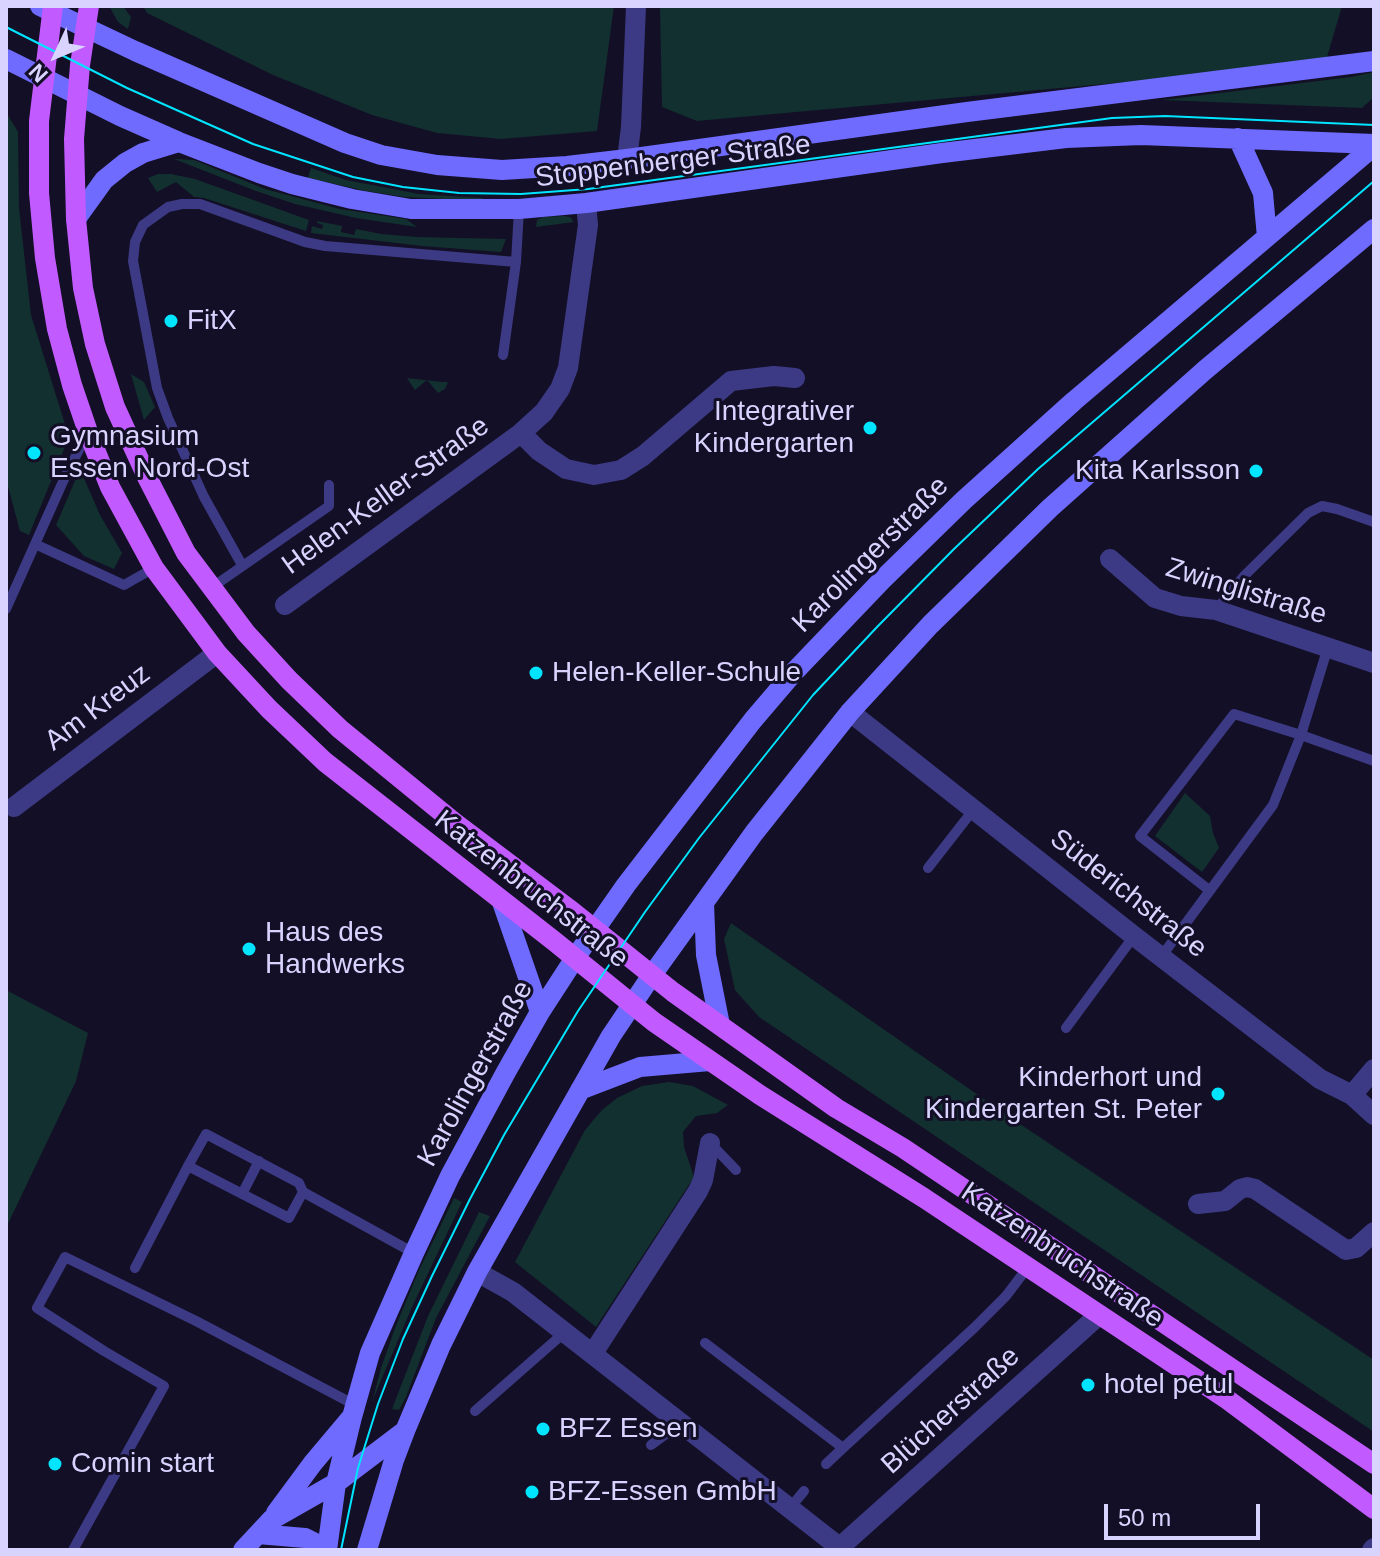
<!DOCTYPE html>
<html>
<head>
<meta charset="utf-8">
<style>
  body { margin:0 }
  #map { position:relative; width:1380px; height:1556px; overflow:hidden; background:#130f26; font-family:Arial,sans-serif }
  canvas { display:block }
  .frame { position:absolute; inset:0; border:8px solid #d9d4ff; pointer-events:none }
  .north { position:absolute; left:16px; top:16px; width:80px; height:80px; -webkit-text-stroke:6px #130f26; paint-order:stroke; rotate:226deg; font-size:22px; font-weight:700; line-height:32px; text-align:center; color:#d9d4ff }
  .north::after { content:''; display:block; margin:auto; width:28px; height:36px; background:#d9d4ff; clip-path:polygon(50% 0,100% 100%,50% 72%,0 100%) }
  .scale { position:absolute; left:1104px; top:1504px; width:156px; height:36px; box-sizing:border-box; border:4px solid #d9d4ff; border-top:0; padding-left:10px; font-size:24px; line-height:28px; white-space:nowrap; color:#d9d4ff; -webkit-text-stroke:6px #130f26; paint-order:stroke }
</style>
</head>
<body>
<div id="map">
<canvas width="1380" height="1556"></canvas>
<div class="frame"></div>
<div class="north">N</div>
<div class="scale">50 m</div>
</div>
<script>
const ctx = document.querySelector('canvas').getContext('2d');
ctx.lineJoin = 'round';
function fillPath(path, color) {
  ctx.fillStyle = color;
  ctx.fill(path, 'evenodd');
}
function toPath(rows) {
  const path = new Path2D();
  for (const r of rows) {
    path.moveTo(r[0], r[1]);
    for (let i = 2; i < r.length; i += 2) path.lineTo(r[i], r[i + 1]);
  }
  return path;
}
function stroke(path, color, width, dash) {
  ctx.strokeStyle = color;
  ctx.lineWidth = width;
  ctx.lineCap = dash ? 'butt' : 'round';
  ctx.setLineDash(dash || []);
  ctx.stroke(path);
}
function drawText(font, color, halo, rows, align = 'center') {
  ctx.font = font + ' Arial,sans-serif';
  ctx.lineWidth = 6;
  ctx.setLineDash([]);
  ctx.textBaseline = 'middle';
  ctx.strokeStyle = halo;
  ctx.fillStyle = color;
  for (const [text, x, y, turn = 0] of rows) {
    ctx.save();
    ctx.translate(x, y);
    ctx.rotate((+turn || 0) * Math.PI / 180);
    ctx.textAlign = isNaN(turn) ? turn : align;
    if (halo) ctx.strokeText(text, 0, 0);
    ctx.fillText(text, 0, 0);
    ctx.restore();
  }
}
const green = toPath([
  [109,6,123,6,131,17,128,29,118,22],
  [143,6,614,6,597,131,501,139,437,133,372,115,273,75,147,13],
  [660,6,1342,6,1325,64,697,121,662,107],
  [1374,72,1374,97,1362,108,1162,100,1351,77],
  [6,112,18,132,19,208,31,315,69,437,29,535,20,531,6,479],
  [174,159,194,160,265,189,340,209,406,219,417,227,356,218,295,204,256,191],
  [311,168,346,180,419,194,483,198,483,201,405,197,366,191,308,178],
  [158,174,171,174,195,179,309,220,306,231,204,198,194,197,176,182,157,192,148,178],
  [564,216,570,217,574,222,536,227,537,220,543,217],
  [317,221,342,226,341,232,354,235,356,229,381,234,418,237,506,239,501,252,422,246,311,233,312,226,322,229,323,225,317,223],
  [131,374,144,382,155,407,144,420],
  [407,378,442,382,448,382,445,389,438,393,427,380,415,390],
  [80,469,100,515,122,553,114,569,84,556,56,525],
  [1185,793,1210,816,1213,833,1219,848,1202,872,1155,836],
  [731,923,1014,1120,1374,1360,1374,1432,759,1017,735,990,724,939],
  [6,990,88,1033,76,1081,6,1228],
  [669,1082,693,1086,728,1105,717,1113,696,1116,683,1132,684,1147,694,1177,596,1327,515,1262,585,1130,602,1110,617,1098,642,1086],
  [454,1198,462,1202,412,1307,372,1402,381,1368,395,1328,419,1270],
  [479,1212,490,1216,436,1318,406,1397,399,1410,392,1409,428,1316]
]);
const lane = toPath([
  [503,355,516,262,519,209],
  [35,544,124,585,154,568],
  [242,565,204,497,168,418,157,388,133,261,135,242,143,225,168,207,182,204,200,204,305,242,325,246,516,262],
  [211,588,329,506,329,485],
  [6,609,65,477,87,434],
  [1216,610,1244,576,1308,513,1322,506,1337,509,1374,522],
  [928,868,974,809],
  [1209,890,1140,836,1234,714,1301,735,1374,761],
  [1161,957,1273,805,1301,735,1328,647],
  [1066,1028,1134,936],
  [710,1143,736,1170],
  [303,1192,299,1183,206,1134,188,1166,289,1218,303,1192,414,1253],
  [242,1194,259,1161],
  [135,1268,188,1166],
  [705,1343,843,1448,974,1328,1006,1296,1028,1267],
  [475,1411,565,1332],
  [651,1445,681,1423],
  [826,1464,843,1448],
  [790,1508,804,1491],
  [73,1550,164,1386,104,1351,37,1308,65,1257,196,1321,355,1405]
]);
const street = toPath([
  [627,159,631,127,636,6],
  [521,433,539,451,566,469,594,475,621,470,643,456,731,381,774,376,795,378],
  [1110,559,1155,598,1181,606,1216,610,1374,663],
  [285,605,521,433,544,412,560,389,568,368,588,225,586,203],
  [850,712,1134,936,1320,1079,1352,1095,1374,1115],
  [14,807,217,653],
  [1352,1095,1374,1069],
  [1198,1204,1225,1201,1240,1189,1247,1187,1255,1189,1346,1250,1356,1248,1374,1232],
  [477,1272,513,1292,843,1550],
  [593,1353,698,1191,703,1180,710,1143],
  [840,1547,1099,1315],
  [1372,1550,1374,1548]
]);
const secondary = toPath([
  [40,6,135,51,345,143,381,155,437,165,502,170,567,166,627,159,967,112,1374,61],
  [6,59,120,116,179,142,259,173,292,184,352,199,411,209,519,209,586,203,942,153,1066,138,1141,135,1374,144],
  [1238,138,1263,193,1267,237],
  [76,219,104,180,125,163,143,153,179,142],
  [502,902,540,1012],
  [704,903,706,955,720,1025],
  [580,1090,640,1067,710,1061],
  [276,1513,313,1463,350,1419],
  [258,1534,305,1538,327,1549],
  [243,1550,271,1520,336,1483,402,1433],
  [327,1550,336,1483,352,1417,370,1353,414,1253,450,1176,506,1072,540,1012,575,958,626,885,753,720,794,672,882,580,964,500,1074,401,1374,146],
  [367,1550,394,1460,405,1431,441,1345,477,1272,611,1036,652,975,754,833,850,712,930,625,1050,508,1205,370,1374,229]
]);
const primary = toPath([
  [53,6,39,121,39,193,45,258,57,329,72,385,88,432,110,487,154,568,217,653,269,709,325,762,554,941,654,1022,760,1095,924,1198,1228,1400,1374,1509],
  [89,6,80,65,74,139,76,219,83,288,95,344,115,407,148,479,186,553,246,633,289,680,340,729,455,823,573,912,673,992,836,1108,903,1148,1374,1464]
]);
const tram = toPath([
  [6,27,127,88,253,144,353,177,403,187,459,193,521,194,588,189,1112,118,1165,116,1374,125],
  [341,1550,358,1468,378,1404,403,1339,432,1276,470,1199,504,1135,578,1011,645,912,699,838,813,695,878,626,954,549,1038,469,1374,181]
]);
const markers = [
  [171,321,8,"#00e5ff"],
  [870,428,8,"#00e5ff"],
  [34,453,8,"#00e5ff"],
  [1256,471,8,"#00e5ff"],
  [536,673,8,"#00e5ff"],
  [249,949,8,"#00e5ff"],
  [1218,1094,8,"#00e5ff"],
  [1088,1385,8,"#00e5ff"],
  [543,1429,8,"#00e5ff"],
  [55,1464,8,"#00e5ff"],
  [532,1492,8,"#00e5ff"]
];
const streetNames = [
  ["Stoppenberger Straße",673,162,-7],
  ["Helen-Keller-Straße",386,496,-36],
  ["Karolingerstraße",871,555,-45],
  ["Zwinglistraße",1246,592,17],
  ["Am Kreuz",98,708,-37],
  ["Katzenbruchstraße",531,890,38],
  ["Süderichstraße",1128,894,38],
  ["Karolingerstraße",476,1074,-61],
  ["Katzenbruchstraße",1062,1256,34],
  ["Blücherstraße",951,1411,-42]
];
const poiNames = [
  ["FitX",187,321],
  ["Integrativer",854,412,"right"],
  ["Kindergarten",854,444,"right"],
  ["Gymnasium",50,437],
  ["Essen Nord-Ost",50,469],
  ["Kita Karlsson",1240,471,"right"],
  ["Helen-Keller-Schule",552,673],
  ["Haus des",265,933],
  ["Handwerks",265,965],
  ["Kinderhort und",1202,1078,"right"],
  ["Kindergarten St. Peter",1202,1110,"right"],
  ["hotel petul",1104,1385],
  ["BFZ Essen",559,1429],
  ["Comin start",71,1464],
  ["BFZ-Essen GmbH",548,1492]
];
fillPath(green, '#12302f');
stroke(lane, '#3d3a85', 10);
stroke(street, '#3d3a85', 20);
stroke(secondary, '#6f6bff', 20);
stroke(primary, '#c25bff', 20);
stroke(tram, '#00e5ff', 2);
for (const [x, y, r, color] of markers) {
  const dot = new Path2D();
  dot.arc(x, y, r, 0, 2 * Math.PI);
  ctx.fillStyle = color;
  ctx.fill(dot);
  stroke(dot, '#130f26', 3);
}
drawText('28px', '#d9d4ff', '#130f26', streetNames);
drawText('28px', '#d9d4ff', '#130f26', poiNames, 'left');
</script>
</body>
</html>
